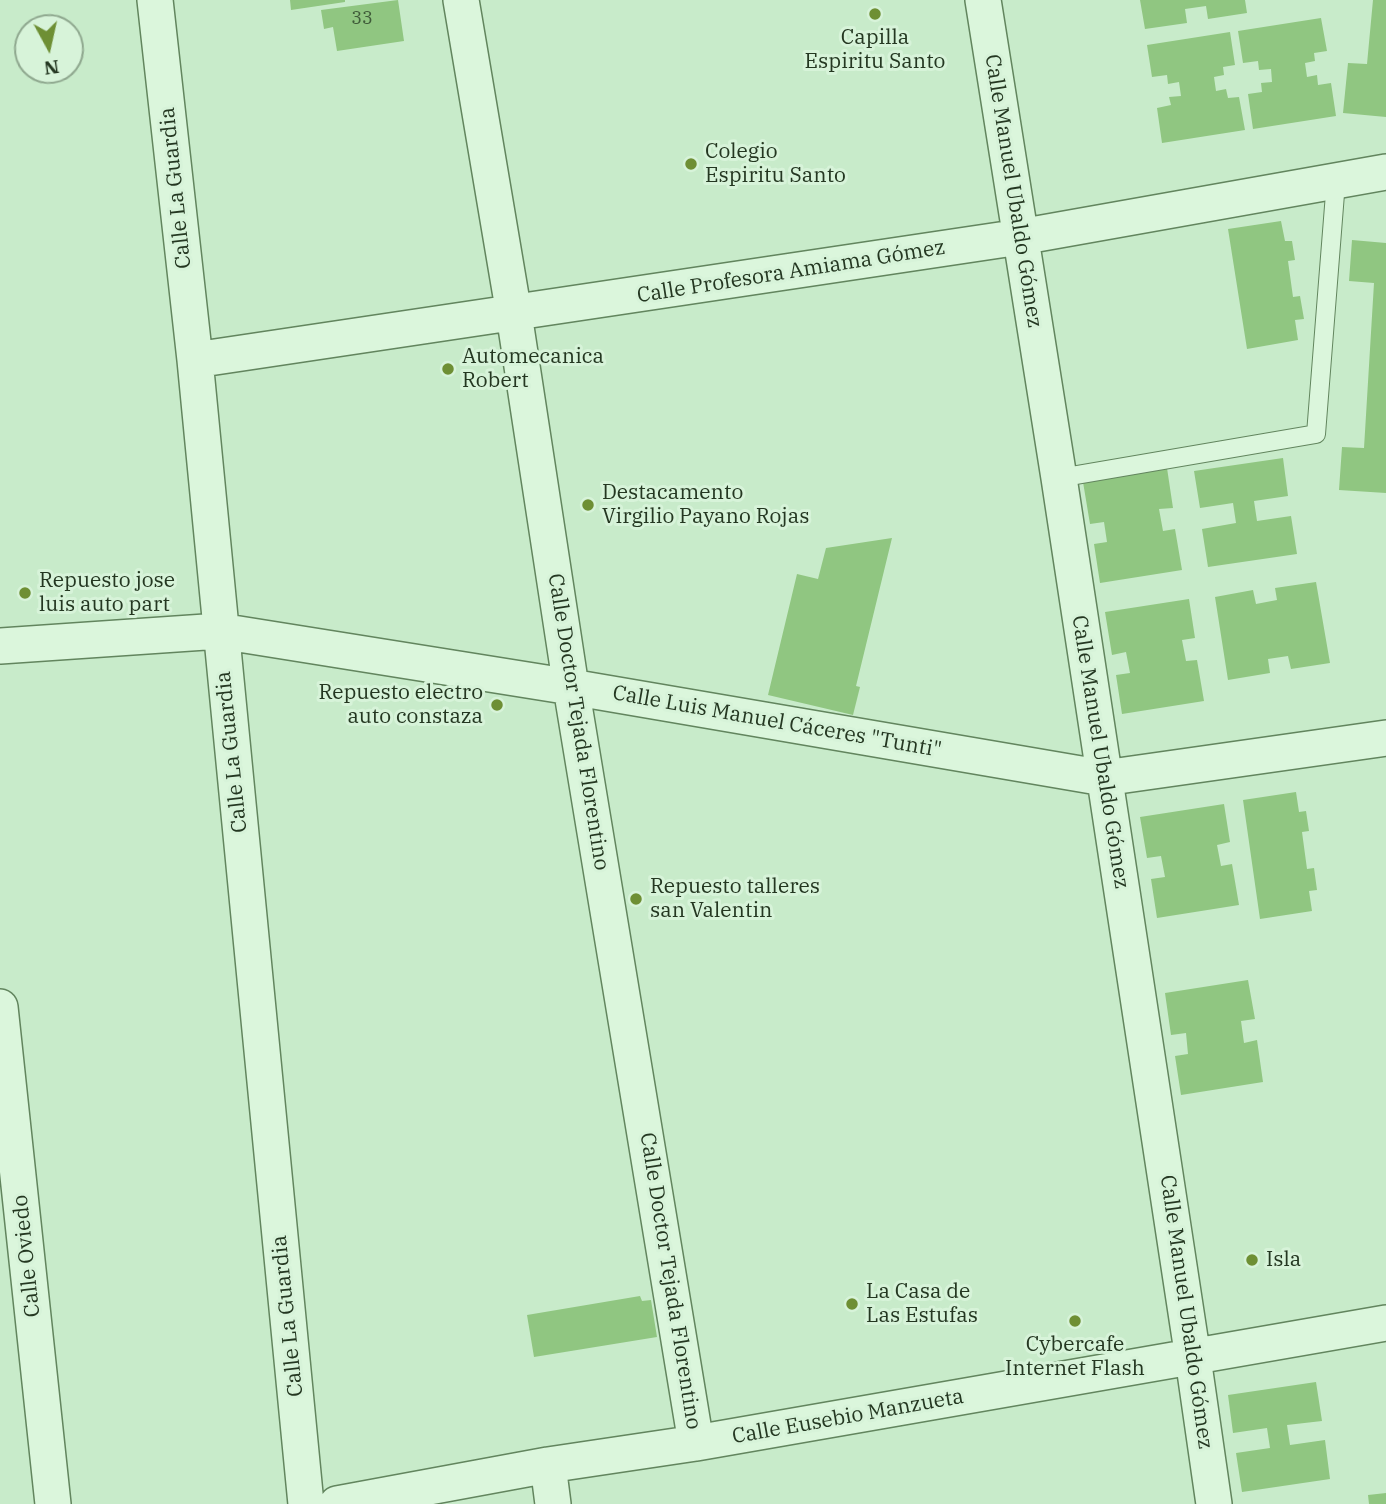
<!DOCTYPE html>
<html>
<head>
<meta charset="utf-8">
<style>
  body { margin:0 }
  #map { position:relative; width:1386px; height:1504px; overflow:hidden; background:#c8ebca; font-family:"IBM Plex Serif",serif }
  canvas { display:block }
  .north { position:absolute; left:14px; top:14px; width:70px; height:70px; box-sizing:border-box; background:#d7f3d9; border:2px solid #8fa88f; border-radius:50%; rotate:172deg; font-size:19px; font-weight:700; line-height:28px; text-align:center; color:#243721 }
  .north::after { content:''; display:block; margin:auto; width:24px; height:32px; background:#6e8f34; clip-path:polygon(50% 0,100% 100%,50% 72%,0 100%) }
</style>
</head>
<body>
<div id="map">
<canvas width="1386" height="1504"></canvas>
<div class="north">N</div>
</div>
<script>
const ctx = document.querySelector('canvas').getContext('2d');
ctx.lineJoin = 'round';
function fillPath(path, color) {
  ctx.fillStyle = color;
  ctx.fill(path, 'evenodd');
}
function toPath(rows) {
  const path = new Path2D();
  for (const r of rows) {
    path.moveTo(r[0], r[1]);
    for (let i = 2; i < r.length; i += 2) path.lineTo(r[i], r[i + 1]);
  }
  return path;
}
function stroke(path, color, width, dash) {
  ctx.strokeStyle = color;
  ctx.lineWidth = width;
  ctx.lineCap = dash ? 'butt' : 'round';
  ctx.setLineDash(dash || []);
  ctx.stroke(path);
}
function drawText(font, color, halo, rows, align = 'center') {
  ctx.font = font + ' "IBM Plex Serif",serif';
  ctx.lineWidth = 6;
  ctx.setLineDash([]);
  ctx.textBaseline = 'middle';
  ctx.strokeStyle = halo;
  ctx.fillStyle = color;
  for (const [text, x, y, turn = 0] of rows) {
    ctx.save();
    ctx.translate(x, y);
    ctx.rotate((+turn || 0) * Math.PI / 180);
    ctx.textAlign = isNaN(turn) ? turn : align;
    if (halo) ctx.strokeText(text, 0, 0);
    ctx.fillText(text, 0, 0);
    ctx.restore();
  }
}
const building = toPath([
  [290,0,345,0,345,2,291,10],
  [398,0,404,41,337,51,333,27,324,29,321,10],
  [1140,0,1245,0,1247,13,1208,19,1206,6,1185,9,1187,23,1145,29],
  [1373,0,1386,0,1386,117,1343,113,1348,63,1367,64],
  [1321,18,1327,51,1314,53,1315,61,1305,63,1307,77,1317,75,1318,85,1331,83,1336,116,1253,129,1248,94,1262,92,1261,83,1272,82,1271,69,1259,70,1258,61,1243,63,1238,31],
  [1230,32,1235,65,1223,67,1224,75,1214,77,1216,91,1226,89,1228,98,1239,97,1245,130,1162,143,1157,108,1171,105,1169,97,1181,96,1179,82,1168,84,1167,75,1152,77,1147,45],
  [1281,221,1285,241,1292,241,1295,260,1288,261,1293,297,1300,296,1304,319,1295,320,1298,340,1247,349,1228,229],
  [1352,240,1386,243,1386,493,1339,490,1342,447,1364,448,1374,283,1349,281],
  [1283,458,1288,496,1254,501,1257,521,1291,516,1297,554,1208,567,1202,529,1236,523,1233,503,1200,508,1194,471],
  [1167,468,1173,508,1159,509,1163,531,1175,529,1182,570,1100,583,1094,544,1107,542,1104,522,1090,524,1083,482],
  [892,538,856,686,860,687,853,715,768,695,797,574,818,579,826,548],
  [1316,582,1330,663,1291,669,1288,656,1268,659,1270,673,1228,680,1215,597,1253,590,1256,604,1277,600,1275,588],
  [1189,599,1195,638,1182,640,1186,661,1197,660,1204,701,1122,714,1116,675,1130,673,1126,652,1112,655,1105,612],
  [1296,792,1299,812,1306,811,1309,831,1302,832,1307,869,1314,868,1317,890,1309,891,1312,911,1260,919,1243,800],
  [1224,804,1230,842,1217,845,1221,866,1232,864,1239,905,1157,918,1151,879,1165,877,1161,856,1147,858,1140,817],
  [1248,980,1255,1019,1241,1021,1244,1043,1257,1040,1263,1082,1181,1095,1175,1056,1188,1054,1186,1033,1171,1035,1165,993],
  [640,1296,642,1301,651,1300,657,1337,534,1357,527,1315],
  [1316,1382,1322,1421,1287,1425,1290,1445,1325,1440,1330,1479,1242,1492,1236,1453,1270,1448,1267,1428,1233,1433,1228,1395],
  [1386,1493,1386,1504,1369,1504,1368,1495]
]);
const lane = toPath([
  [1059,478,1316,434,1336,181]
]);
const street = toPath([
  [155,0,195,360,306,1504],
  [461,0,514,314,571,687,696,1443],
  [983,0,1059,478,1193,1358,1214,1504],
  [195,360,1020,237,1386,172],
  [0,646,220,631,571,687,1104,778,1386,738],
  [0,1007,53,1504],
  [548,1465,553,1504],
  [337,1504,548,1465,696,1443,1386,1323]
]);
const markers = [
  [875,14,7,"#6e8f34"],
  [691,164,7,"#6e8f34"],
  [448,369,7,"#6e8f34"],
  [588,505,7,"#6e8f34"],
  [25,593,7,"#6e8f34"],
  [497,705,7,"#6e8f34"],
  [636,899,7,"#6e8f34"],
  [1252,1260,7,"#6e8f34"],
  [852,1304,7,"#6e8f34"],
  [1075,1321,7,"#6e8f34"]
];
const numberNames = [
  ["33",362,19]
];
const poiNames = [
  ["Capilla",875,38,"center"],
  ["Espiritu Santo",875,62,"center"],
  ["Colegio",705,152],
  ["Espiritu Santo",705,176],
  ["Automecanica",462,357],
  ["Robert",462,381],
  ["Destacamento",602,493],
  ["Virgilio Payano Rojas",602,517],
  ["Repuesto jose",39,581],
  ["luis auto part",39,605],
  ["Repuesto electro",483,693,"right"],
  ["auto constaza",483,717,"right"],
  ["Repuesto talleres",650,887],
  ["san Valentin",650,911],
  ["Isla",1266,1260],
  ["La Casa de",866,1292],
  ["Las Estufas",866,1316],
  ["Cybercafe",1075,1345,"center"],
  ["Internet Flash",1075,1369,"center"]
];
const streetNames = [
  ["Calle La Guardia",176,188,-96],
  ["Calle Manuel Ubaldo Gómez",1013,191,81],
  ["Calle Profesora Amiama Gómez",791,272,-9],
  ["Calle Doctor Tejada Florentino",578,722,81],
  ["Calle Luis Manuel Cáceres \"Tunti\"",777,722,10],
  ["Calle La Guardia",232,752,-96],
  ["Calle Manuel Ubaldo Gómez",1100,752,81],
  ["Calle Oviedo",27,1256,-96],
  ["Calle Doctor Tejada Florentino",670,1281,81],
  ["Calle Manuel Ubaldo Gómez",1186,1312,82],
  ["Calle La Guardia",288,1316,-96],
  ["Calle Eusebio Manzueta",848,1417,-10]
];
fillPath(building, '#90c681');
stroke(lane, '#62855e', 20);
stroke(street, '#62855e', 38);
stroke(lane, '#dbf6dc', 18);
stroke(street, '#dbf6dc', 35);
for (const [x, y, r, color] of markers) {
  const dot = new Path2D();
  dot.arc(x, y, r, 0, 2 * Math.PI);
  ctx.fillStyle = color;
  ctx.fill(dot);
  stroke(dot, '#d7f3d9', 2.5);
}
drawText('18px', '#3f5b39', null, numberNames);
drawText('21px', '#243721', '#d7f3d9', poiNames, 'left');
drawText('21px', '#243721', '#d7f3d9', streetNames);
</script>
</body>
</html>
